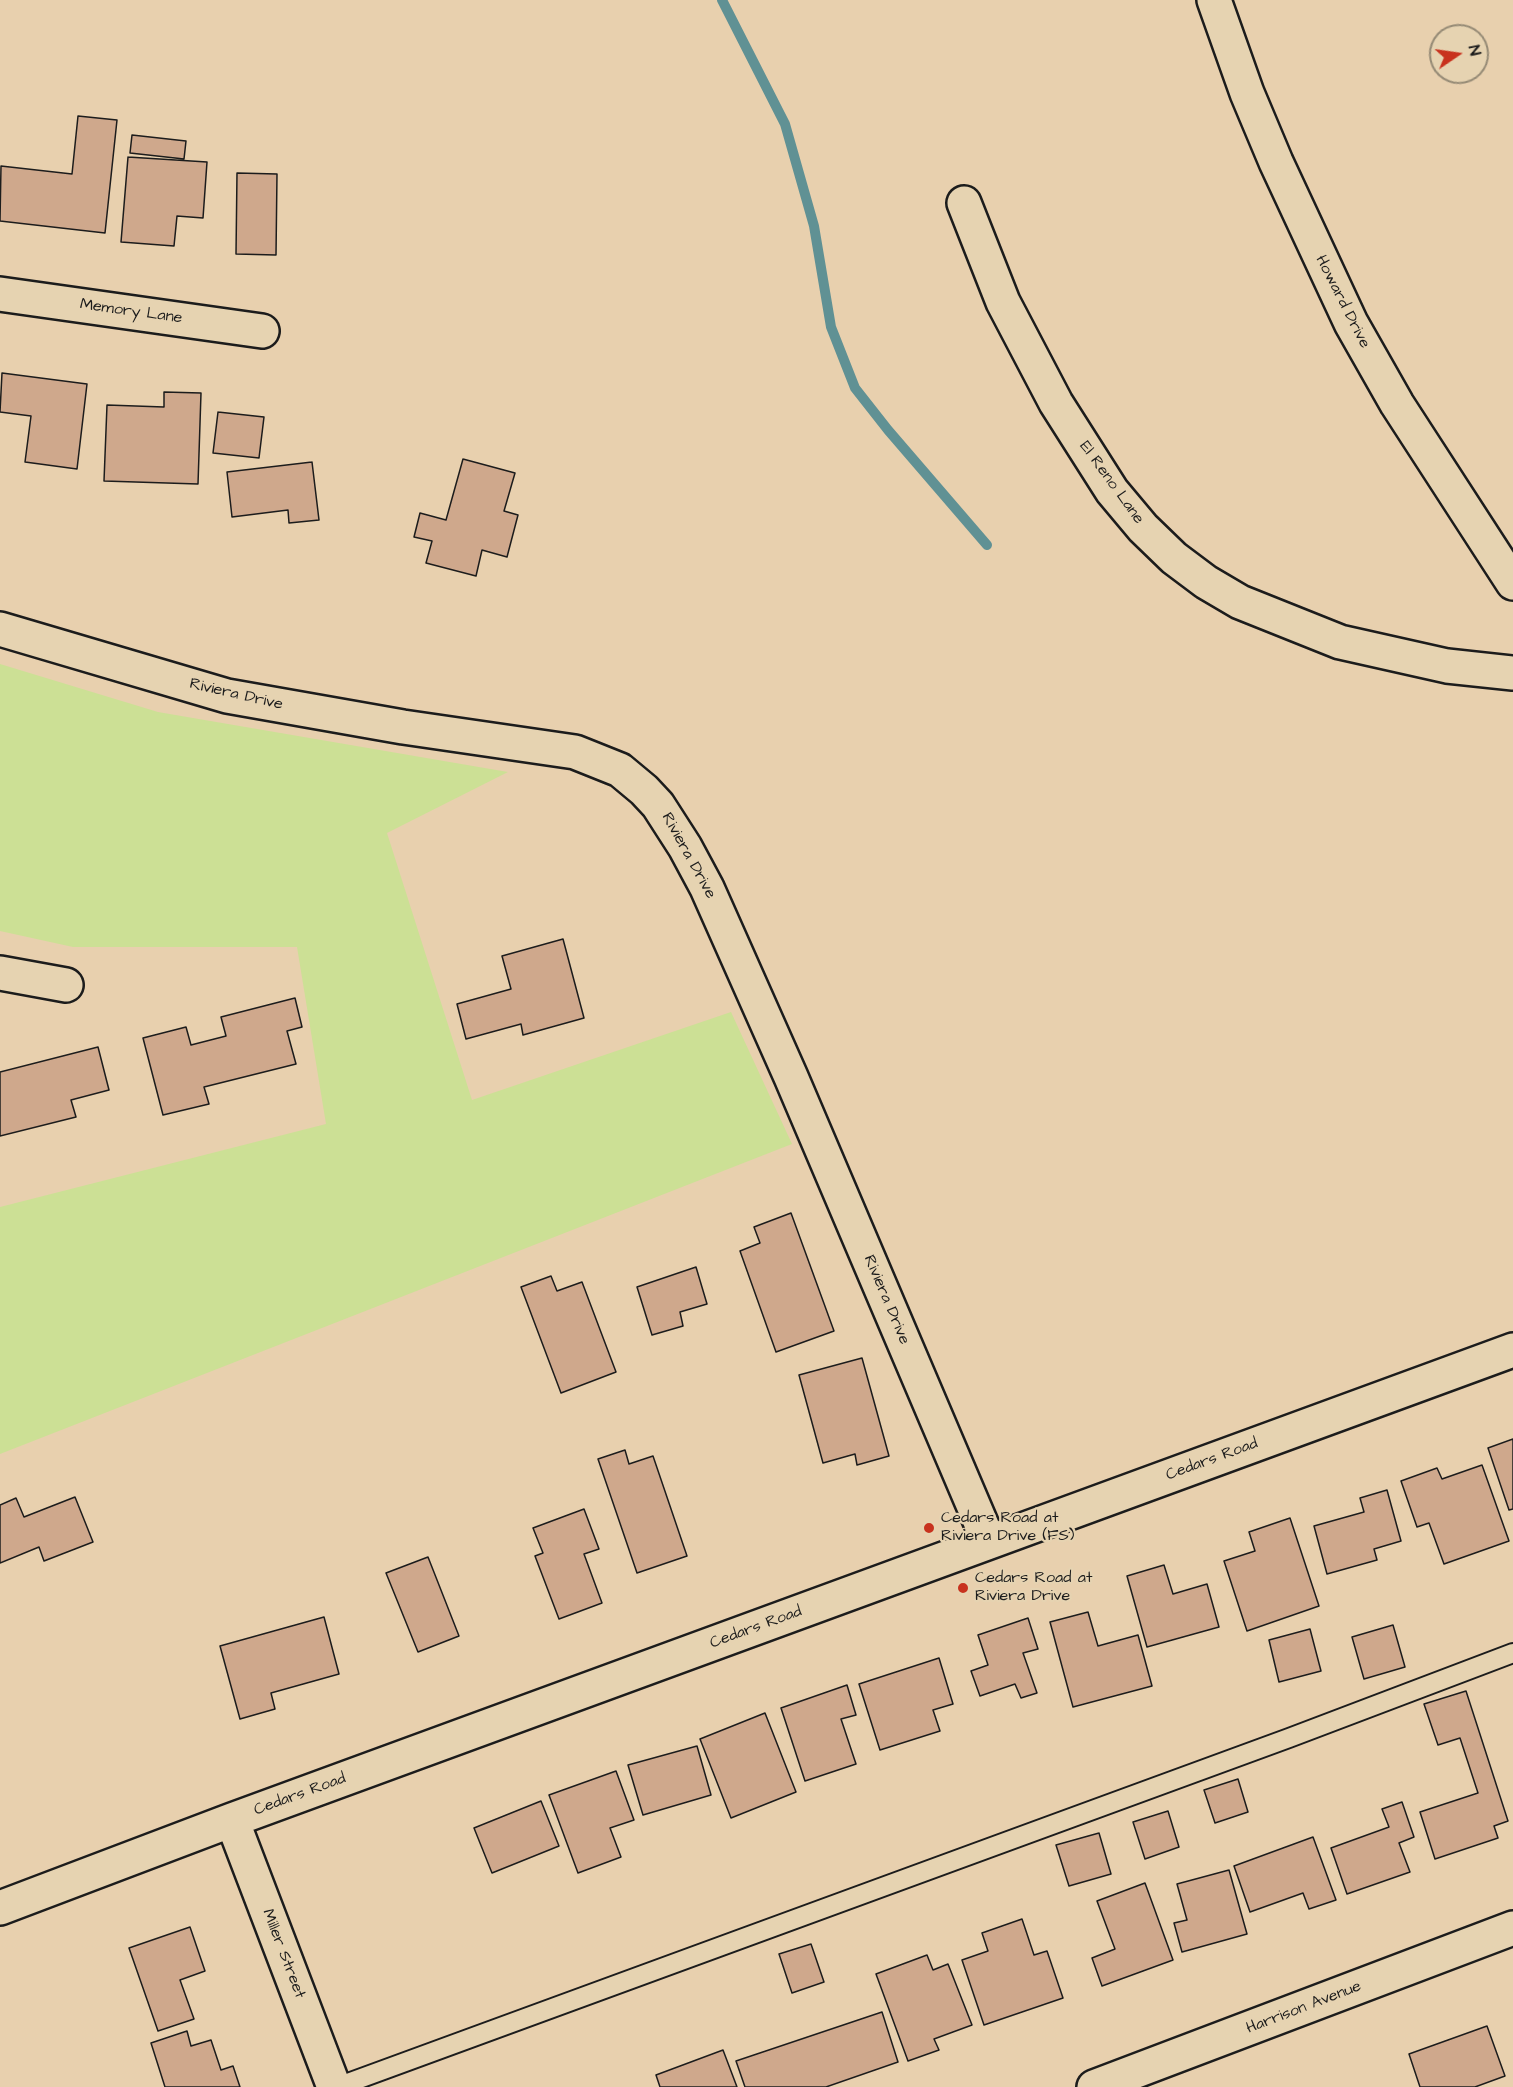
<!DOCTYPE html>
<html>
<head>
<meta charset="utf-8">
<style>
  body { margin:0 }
  #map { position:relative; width:1513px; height:2087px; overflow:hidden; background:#e8d0ae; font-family:"Architects Daughter",sans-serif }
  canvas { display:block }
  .north { position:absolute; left:1429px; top:24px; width:60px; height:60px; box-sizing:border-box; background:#e6d3b1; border:2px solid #958a75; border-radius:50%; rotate:77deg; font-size:16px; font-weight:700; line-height:24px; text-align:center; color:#1c1c1c }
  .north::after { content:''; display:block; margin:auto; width:21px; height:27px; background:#c8321e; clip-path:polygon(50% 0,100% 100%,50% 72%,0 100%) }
</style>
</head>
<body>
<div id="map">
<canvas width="1513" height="2087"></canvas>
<div class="north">N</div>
</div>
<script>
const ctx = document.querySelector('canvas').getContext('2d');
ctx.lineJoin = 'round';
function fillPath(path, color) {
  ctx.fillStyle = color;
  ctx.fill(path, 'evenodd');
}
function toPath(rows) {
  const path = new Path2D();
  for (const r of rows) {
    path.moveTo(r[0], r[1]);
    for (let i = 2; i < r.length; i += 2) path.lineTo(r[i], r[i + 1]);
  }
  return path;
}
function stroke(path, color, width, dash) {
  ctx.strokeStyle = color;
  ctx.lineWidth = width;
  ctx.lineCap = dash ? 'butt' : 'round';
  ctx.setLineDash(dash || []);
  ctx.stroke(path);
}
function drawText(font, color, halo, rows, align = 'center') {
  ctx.font = font + ' "Architects Daughter",sans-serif';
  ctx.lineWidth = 4.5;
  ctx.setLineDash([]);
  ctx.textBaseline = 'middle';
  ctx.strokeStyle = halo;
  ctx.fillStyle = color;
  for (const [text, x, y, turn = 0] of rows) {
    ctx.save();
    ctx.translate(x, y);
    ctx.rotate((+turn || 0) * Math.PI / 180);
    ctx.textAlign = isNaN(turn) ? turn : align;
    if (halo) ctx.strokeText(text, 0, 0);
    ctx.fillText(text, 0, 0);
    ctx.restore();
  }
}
const green = toPath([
  [0,664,158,712,508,772,387,833,472,1100,731,1012,792,1144,0,1454,0,1207,326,1124,297,947,73,947,0,931]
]);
const stream = toPath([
  [722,0,785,124,814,226,831,327,855,388,888,430,987,545]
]);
const building = toPath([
  [78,116,117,120,105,233,0,221,1,166,72,174,78,116],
  [132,135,186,141,184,159,130,153,132,135],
  [128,157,207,162,203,218,177,216,174,246,121,242,128,157],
  [237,173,277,174,276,255,236,254,237,173],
  [2,373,87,384,77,469,25,462,31,416,0,412,2,373],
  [164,392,201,393,198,484,104,481,107,405,164,407,164,392],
  [218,412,264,417,259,458,213,453,218,412],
  [463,459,515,473,504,511,518,515,507,557,482,550,476,576,426,563,432,541,414,537,420,513,446,520,463,459],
  [312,462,319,520,289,523,288,510,232,517,227,472,312,462],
  [563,939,584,1018,523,1035,521,1024,466,1039,457,1004,511,989,502,956,563,939],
  [295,998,302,1027,287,1031,296,1064,204,1087,209,1104,163,1115,143,1038,186,1027,191,1045,226,1036,221,1017,295,998],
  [98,1047,109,1090,71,1100,76,1117,0,1136,0,1072,98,1047],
  [791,1213,834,1331,776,1352,740,1251,760,1243,754,1227,791,1213],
  [696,1267,707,1304,680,1312,683,1326,652,1335,637,1287,696,1267],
  [551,1276,557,1291,582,1282,616,1372,561,1393,521,1287,551,1276],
  [862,1358,889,1456,857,1465,855,1454,823,1463,799,1375,862,1358],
  [1513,1439,1513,1509,1509,1510,1488,1448,1513,1439],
  [625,1450,629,1464,653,1456,687,1556,637,1573,598,1459,625,1450],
  [1482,1465,1509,1541,1444,1564,1429,1523,1417,1527,1401,1481,1437,1468,1442,1479,1482,1465],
  [1387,1490,1401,1541,1374,1549,1377,1560,1327,1574,1314,1526,1364,1512,1360,1498,1387,1490],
  [75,1497,93,1542,44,1561,39,1547,0,1563,0,1505,16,1498,24,1517,75,1497],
  [584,1509,599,1549,584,1554,602,1603,559,1619,535,1556,543,1553,533,1528,584,1509],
  [1290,1518,1319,1606,1247,1631,1224,1561,1255,1551,1249,1532,1290,1518],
  [428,1557,459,1636,418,1652,386,1573,428,1557],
  [1164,1565,1173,1594,1207,1584,1219,1627,1147,1647,1127,1576,1164,1565],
  [1088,1612,1098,1646,1138,1635,1152,1686,1073,1707,1050,1622,1088,1612],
  [324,1617,339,1674,271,1693,275,1709,240,1719,220,1646,324,1617],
  [1028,1618,1038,1649,1023,1653,1037,1693,1021,1698,1015,1684,980,1696,971,1671,988,1665,978,1635,1028,1618],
  [1393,1625,1405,1667,1364,1679,1352,1637,1393,1625],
  [1310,1629,1321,1671,1279,1682,1269,1640,1310,1629],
  [939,1658,953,1704,933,1710,940,1731,880,1750,859,1684,939,1658],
  [847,1685,856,1715,841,1719,856,1764,805,1781,781,1708,847,1685],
  [1466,1691,1508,1821,1494,1826,1498,1838,1435,1859,1420,1812,1478,1793,1460,1738,1438,1745,1424,1704,1466,1691],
  [765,1713,796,1792,731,1818,700,1739,765,1713],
  [697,1746,711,1795,643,1815,628,1765,697,1746],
  [616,1771,634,1820,610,1828,621,1857,578,1873,549,1795,616,1771],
  [1238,1779,1248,1812,1215,1823,1204,1790,1238,1779],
  [541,1801,559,1846,492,1873,474,1828,541,1801],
  [1402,1802,1414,1837,1399,1843,1410,1872,1347,1894,1331,1848,1389,1827,1382,1809,1402,1802],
  [1168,1811,1179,1847,1145,1859,1133,1822,1168,1811],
  [1099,1833,1111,1874,1069,1886,1056,1845,1099,1833],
  [1313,1837,1336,1900,1309,1909,1303,1893,1250,1912,1234,1866,1313,1837],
  [1229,1870,1247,1934,1182,1952,1174,1923,1187,1920,1177,1884,1229,1870],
  [1145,1883,1173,1960,1102,1986,1092,1958,1115,1949,1097,1901,1145,1883],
  [1022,1919,1034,1955,1047,1951,1063,1998,984,2025,962,1960,988,1951,982,1933,1022,1919],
  [190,1927,205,1971,180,1980,194,2019,158,2031,129,1948,190,1927],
  [811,1944,824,1982,792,1993,779,1954,811,1944],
  [927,1955,933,1970,948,1964,972,2025,934,2039,939,2050,908,2061,876,1974,927,1955],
  [882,2012,898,2062,826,2087,745,2087,736,2061,882,2012],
  [1487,2026,1505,2076,1475,2087,1420,2087,1409,2054,1487,2026],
  [187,2031,191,2046,211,2040,221,2070,233,2066,240,2087,165,2087,151,2043,187,2031],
  [723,2050,737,2087,660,2087,656,2075,723,2050]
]);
const service = toPath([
  [337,2087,1289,1738,1513,1653]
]);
const minor = toPath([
  [1214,0,1247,93,1276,162,1351,323,1397,404,1513,583],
  [964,203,1003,302,1056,403,1112,491,1143,528,1174,558,1206,582,1240,602,1340,642,1447,666,1513,673],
  [0,294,262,331],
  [0,629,227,696,403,727,575,752,620,770,644,790,658,805,685,847,707,888,791,1077,989,1542],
  [0,973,66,985],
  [232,1820,334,2087],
  [0,1908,232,1820,1513,1350],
  [1094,2087,1513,1928]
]);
const markers = [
  [929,1528,6,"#c8321e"],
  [963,1588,6,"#c8321e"]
];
const streetNames = [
  ["Howard Drive",1342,302,63],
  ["Memory Lane",131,312,8],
  ["El Reno Lane",1111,483,54],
  ["Riviera Drive",236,695,13],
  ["Riviera Drive",688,856,61],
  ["Riviera Drive",886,1300,67],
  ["Cedars Road",1212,1460,-20],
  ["Cedars Road",756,1628,-20],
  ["Cedars Road",300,1795,-20],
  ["Miller Street",283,1954,69],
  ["Harrison Avenue",1304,2008,-21]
];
const poiNames = [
  ["Cedars Road at",941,1519],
  ["Riviera Drive (FS)",941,1537],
  ["Cedars Road at",975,1579],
  ["Riviera Drive",975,1597]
];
fillPath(green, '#cce095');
stroke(stream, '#609194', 10);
fillPath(building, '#cfa88c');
stroke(building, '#1c1c1c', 1.5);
stroke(service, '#1c1c1c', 22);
stroke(minor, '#1c1c1c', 38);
stroke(service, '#e6d3b1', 18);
stroke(minor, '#e6d3b1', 33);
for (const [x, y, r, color] of markers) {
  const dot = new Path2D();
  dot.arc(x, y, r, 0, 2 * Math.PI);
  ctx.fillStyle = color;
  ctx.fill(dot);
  stroke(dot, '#e6d3b1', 2);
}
drawText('16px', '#1c1c1c', '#e6d3b1', streetNames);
drawText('16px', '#1c1c1c', '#e6d3b1', poiNames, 'left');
</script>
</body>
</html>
